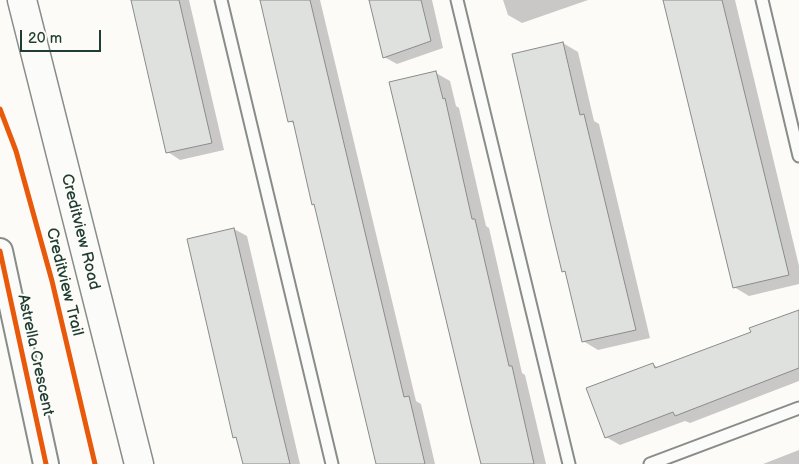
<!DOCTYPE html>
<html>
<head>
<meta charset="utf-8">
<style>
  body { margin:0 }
  #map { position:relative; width:799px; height:464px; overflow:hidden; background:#fcfbf8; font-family:"Balsamiq Sans",sans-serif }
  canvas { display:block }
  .scale { position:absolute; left:20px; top:30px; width:81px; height:22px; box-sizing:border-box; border:2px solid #1f3d34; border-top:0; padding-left:6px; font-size:15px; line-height:18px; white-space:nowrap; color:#1f3d34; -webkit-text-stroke:4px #fdfcf7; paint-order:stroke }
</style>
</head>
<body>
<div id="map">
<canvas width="799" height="464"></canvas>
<div class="scale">20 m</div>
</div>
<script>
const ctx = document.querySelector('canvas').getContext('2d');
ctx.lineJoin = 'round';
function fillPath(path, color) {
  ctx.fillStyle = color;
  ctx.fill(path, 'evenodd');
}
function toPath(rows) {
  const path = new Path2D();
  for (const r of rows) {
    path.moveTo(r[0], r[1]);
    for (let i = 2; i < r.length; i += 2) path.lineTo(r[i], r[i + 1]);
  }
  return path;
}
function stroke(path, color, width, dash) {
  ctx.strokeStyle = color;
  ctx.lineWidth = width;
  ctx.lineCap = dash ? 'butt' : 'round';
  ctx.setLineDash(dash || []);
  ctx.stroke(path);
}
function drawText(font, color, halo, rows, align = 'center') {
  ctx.font = font + ' "Balsamiq Sans",sans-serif';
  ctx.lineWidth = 4;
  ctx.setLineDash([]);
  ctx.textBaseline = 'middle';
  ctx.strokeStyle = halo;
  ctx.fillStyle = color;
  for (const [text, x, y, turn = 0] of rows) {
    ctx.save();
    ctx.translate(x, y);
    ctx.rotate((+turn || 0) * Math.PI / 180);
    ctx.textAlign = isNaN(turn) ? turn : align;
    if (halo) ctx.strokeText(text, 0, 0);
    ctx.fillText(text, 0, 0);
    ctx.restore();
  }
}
const shadow = toPath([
  [132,0,189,0,224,150,180,160,168,152],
  [261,0,320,0,416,401,421,404,435,464,377,464,316,205,313,204,295,124,289,121],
  [371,0,432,0,443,48,397,64,384,57],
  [503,0,588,0,522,23,508,15],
  [669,0,735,0,799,266,799,284,749,296,734,287],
  [563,43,578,52,594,121,599,124,650,338,598,350,583,341,567,273,564,271],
  [436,73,450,81,456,106,459,108,486,226,489,228,522,373,525,375,546,464,482,464],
  [234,229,247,236,300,464,244,464,238,439,234,437,188,240],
  [799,314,799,381,690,423,685,421,620,445,606,437,652,364,659,368],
  [799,450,799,464,763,464]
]);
const building = toPath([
  [131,0,179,0,212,143,166,153,131,0],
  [260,0,310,0,404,397,409,396,425,464,376,464,314,204,312,205,293,121,288,122,260,0],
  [369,0,421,0,431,41,383,58,369,0],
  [663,0,722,0,789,275,733,288,663,0],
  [563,42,580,115,584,114,636,330,582,342,565,271,562,272,550,222,512,54,563,42],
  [436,71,443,99,445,98,472,219,475,219,509,366,512,366,534,464,481,464,471,424,389,82,436,71],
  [234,228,282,431,290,464,243,464,236,437,233,438,187,239,234,228],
  [799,310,799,368,675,416,673,412,605,438,586,388,653,363,655,368,751,332,749,328,799,310]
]);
const service = toPath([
  [221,0,332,464],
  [457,0,569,464],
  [762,0,799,156],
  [650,464,799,408]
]);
const minor = toPath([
  [0,251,46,464]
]);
const secondary = toPath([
  [22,0,139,464]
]);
const cycleway = toPath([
  [0,109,16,151,52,281,95,464],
  [0,251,46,464]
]);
const streetNames = [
  ["Creditview Road",80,232,76],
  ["Creditview Trail",64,282,76],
  ["Astrella Crescent",35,355,78]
];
fillPath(shadow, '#0003');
fillPath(building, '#dfe1de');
stroke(building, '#888d8a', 1);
stroke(service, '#888d8a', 15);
stroke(minor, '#888d8a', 28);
stroke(secondary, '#888d8a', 31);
stroke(service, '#fbfbf9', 11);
stroke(minor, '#fbfbf9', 24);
stroke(secondary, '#fbfbf9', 28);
stroke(cycleway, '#e8590c', 5);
drawText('16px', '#1f3d34', '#fdfcf7', streetNames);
</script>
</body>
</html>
